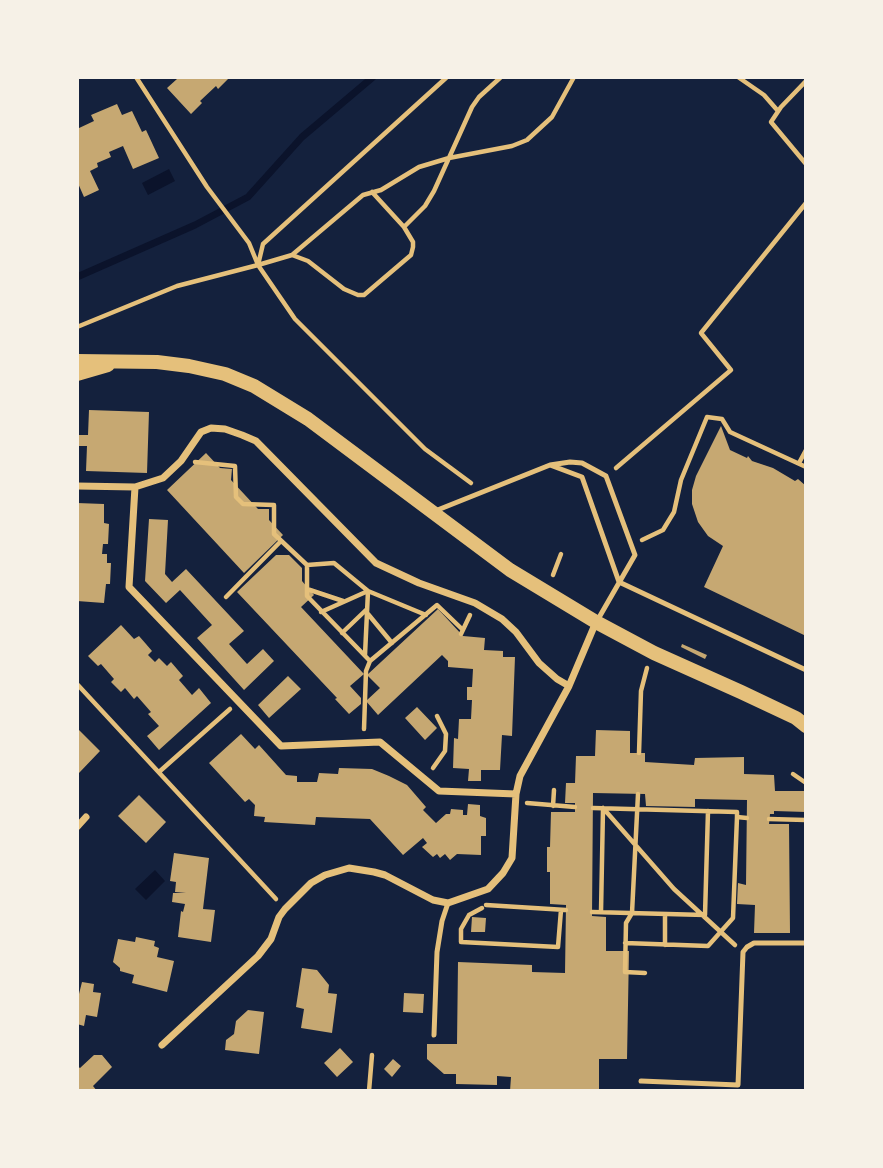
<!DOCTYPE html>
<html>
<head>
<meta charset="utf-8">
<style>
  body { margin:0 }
  #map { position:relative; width:883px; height:1168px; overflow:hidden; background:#14213d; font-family:Mulish,sans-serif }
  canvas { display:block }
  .frame { position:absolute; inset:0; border:79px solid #f6f1e7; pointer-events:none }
</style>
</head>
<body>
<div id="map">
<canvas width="883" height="1168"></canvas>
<div class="frame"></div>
</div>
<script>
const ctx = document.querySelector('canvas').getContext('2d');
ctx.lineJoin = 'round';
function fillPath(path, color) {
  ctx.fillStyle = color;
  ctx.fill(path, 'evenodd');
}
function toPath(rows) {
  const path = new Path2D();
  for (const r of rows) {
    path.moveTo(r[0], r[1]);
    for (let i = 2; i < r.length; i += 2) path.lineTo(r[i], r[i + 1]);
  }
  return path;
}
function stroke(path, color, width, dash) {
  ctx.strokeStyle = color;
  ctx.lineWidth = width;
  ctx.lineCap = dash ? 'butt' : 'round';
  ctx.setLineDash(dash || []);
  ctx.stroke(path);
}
const water = toPath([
  [169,169,175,181,148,195,142,183],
  [155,870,165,881,146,900,135,889]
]);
const stream = toPath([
  [77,277,195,225,248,197,302,137,373,77]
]);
const building = toPath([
  [176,77,230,77,218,89,216,86,200,101,202,103,191,114,167,88,177,79],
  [117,104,122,115,132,111,142,132,146,130,159,158,133,169,123,146,109,152,111,157,97,163,98,167,90,171,99,190,84,197,77,181,77,129,94,121,91,115],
  [89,410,149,412,147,473,86,471,87,446,79,446,77,449,77,432,79,435,88,435],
  [721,426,730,450,747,458,748,456,752,461,773,468,795,481,798,479,806,486,806,636,704,587,723,546,708,536,698,522,692,504,692,490,696,476],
  [206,453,220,468,232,469,231,480,258,509,269,509,269,520,283,535,244,573,167,490],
  [77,503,104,504,104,523,109,524,108,544,103,544,102,554,107,554,107,563,111,563,110,584,106,584,104,603,77,601],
  [149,519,168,520,165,574,172,582,186,569,244,631,229,644,247,664,263,649,274,661,244,690,197,638,212,625,180,590,166,603,145,581],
  [276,555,289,555,302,568,302,581,314,595,301,607,364,674,350,686,361,698,361,704,349,714,335,699,337,698,237,592],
  [438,609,463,636,485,638,484,650,503,651,503,657,515,657,512,736,502,735,500,770,481,770,481,781,468,781,469,769,453,768,454,738,458,739,459,719,471,719,472,700,467,700,467,687,472,687,473,669,448,667,448,661,442,655,378,715,366,701,380,688,367,675],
  [121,625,134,639,139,636,146,644,152,651,148,655,155,662,159,658,167,666,171,662,183,676,179,680,192,695,199,688,211,703,159,750,147,736,159,726,148,714,151,712,137,696,134,699,125,688,121,692,111,682,114,679,101,664,98,666,88,656],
  [682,644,707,655,705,659,681,647],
  [288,676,301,689,269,718,258,705],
  [417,707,437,728,425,740,405,718],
  [77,728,100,751,79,773,77,771],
  [596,730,630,731,630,753,645,753,645,762,694,765,695,758,744,757,744,774,774,775,775,791,806,791,806,812,774,811,774,814,770,814,769,824,789,824,790,933,754,933,755,905,737,904,738,883,746,885,747,800,695,799,695,807,646,806,645,794,593,793,592,916,606,917,606,951,629,951,627,1059,599,1059,599,1091,510,1091,511,1077,497,1076,497,1085,456,1084,456,1074,444,1074,427,1059,427,1044,457,1044,458,962,532,965,532,972,565,973,566,905,550,904,550,872,547,872,547,847,550,847,551,812,575,812,575,803,565,803,566,783,575,783,576,756,595,756],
  [241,734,255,749,259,745,286,775,297,776,297,782,317,782,319,773,338,774,339,768,372,769,389,776,407,785,426,807,423,810,436,823,446,814,450,814,451,809,463,810,463,815,467,815,468,804,480,805,480,816,486,818,486,836,481,836,481,855,457,854,450,860,445,854,440,858,437,854,433,857,422,847,427,843,423,838,403,855,370,819,316,817,315,825,264,822,265,817,254,816,255,805,249,799,245,802,209,763],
  [139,795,166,822,146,843,118,816],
  [174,853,209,858,203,909,215,910,211,942,178,937,181,911,183,912,185,904,172,902,173,893,186,893,175,892,176,882,170,881],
  [472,917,486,918,485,932,471,932],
  [136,937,155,941,154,946,159,948,157,957,174,961,167,992,132,983,134,975,120,971,120,968,113,962,118,939,135,942],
  [302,968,317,970,329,985,328,993,337,994,332,1033,301,1028,304,1009,296,1007],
  [82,982,94,984,93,992,101,993,97,1017,86,1015,84,1026,77,1024,77,994,79,994],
  [404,993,424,994,423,1013,403,1012],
  [248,1010,264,1012,259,1054,225,1050,226,1040,234,1034,236,1021],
  [340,1048,353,1062,337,1077,324,1063],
  [94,1055,102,1055,112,1067,93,1086,97,1091,77,1091,77,1066,80,1068],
  [393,1059,401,1066,392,1077,384,1069]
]);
const path = toPath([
  [136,77,207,187,249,243,258,265,295,319,425,449,471,483],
  [738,77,764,95,778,111],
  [806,81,781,107,771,122,806,164],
  [404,227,425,206,434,191,472,107,479,97,501,77],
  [292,255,308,261,344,289,358,295,364,295,411,255,413,247,413,242,404,227,372,192],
  [258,265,292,255,363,195,381,190,419,167,449,158,512,146,527,140,552,117,574,77],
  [77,327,177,286,258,265,263,244,447,77],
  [195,462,235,466,236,497,243,504,274,505,274,534,307,565,307,596,370,661,437,605,463,630],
  [799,463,806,450],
  [616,468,731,370,701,333,806,203],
  [642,540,663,530,674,512,681,480,707,417,722,419,730,432,806,467],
  [307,565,334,563,368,591,426,615],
  [553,575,561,554],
  [307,589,343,601],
  [226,597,281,541],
  [321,612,368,591,365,655],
  [368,614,392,643],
  [342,633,367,609],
  [461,634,470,615],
  [77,684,276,899],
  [364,729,366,671,370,661],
  [639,753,641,691,647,668],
  [433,768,445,751,446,734,437,716],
  [159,772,230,709],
  [793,774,806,783],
  [638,794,632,913,626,923,625,972,645,973],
  [527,803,575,807],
  [553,806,554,790],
  [593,808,737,812,737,817,747,818],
  [603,808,674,889,735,945],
  [769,819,806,820],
  [486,905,566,910],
  [482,908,469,915,461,929,461,942,558,947,561,910],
  [592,912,705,915,708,811],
  [601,912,603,809],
  [625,943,708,946,733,918,737,817],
  [665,945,665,914],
  [369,1091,372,1055]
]);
const service = toPath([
  [550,465,582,477,619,582,806,670],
  [435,511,550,465,570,462,582,463,606,476,635,555,597,621],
  [434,1035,437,952,442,921,448,903],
  [641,1081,738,1085,743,952,747,947,754,943,806,943]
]);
const minor = toPath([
  [77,486,135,487,163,478,181,461,201,432,211,428,225,429,242,435,256,441,376,563,419,583,475,603,502,619,516,632,539,663,557,679,569,686],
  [135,487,129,587,281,746,380,742,439,791,516,794],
  [77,827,86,817],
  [162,1045,258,956,271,939,279,917,285,909,311,883,325,875,349,868,374,872,385,875,433,900,448,903,488,889,503,873,512,858,516,794,520,776,569,686,596,622]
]);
const secondary = toPath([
  [77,361,157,362,189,366,225,374,254,386,308,419,510,570,596,622,654,653,741,692,796,718,806,726],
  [77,374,108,365]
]);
fillPath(water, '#0b132b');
stroke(stream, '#0b132b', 7);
fillPath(building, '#c6a872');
stroke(path, '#e5c07b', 4.5);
stroke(service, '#e5c07b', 5);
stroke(minor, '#e5c07b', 7);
stroke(secondary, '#e5c07b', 14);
</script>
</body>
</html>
